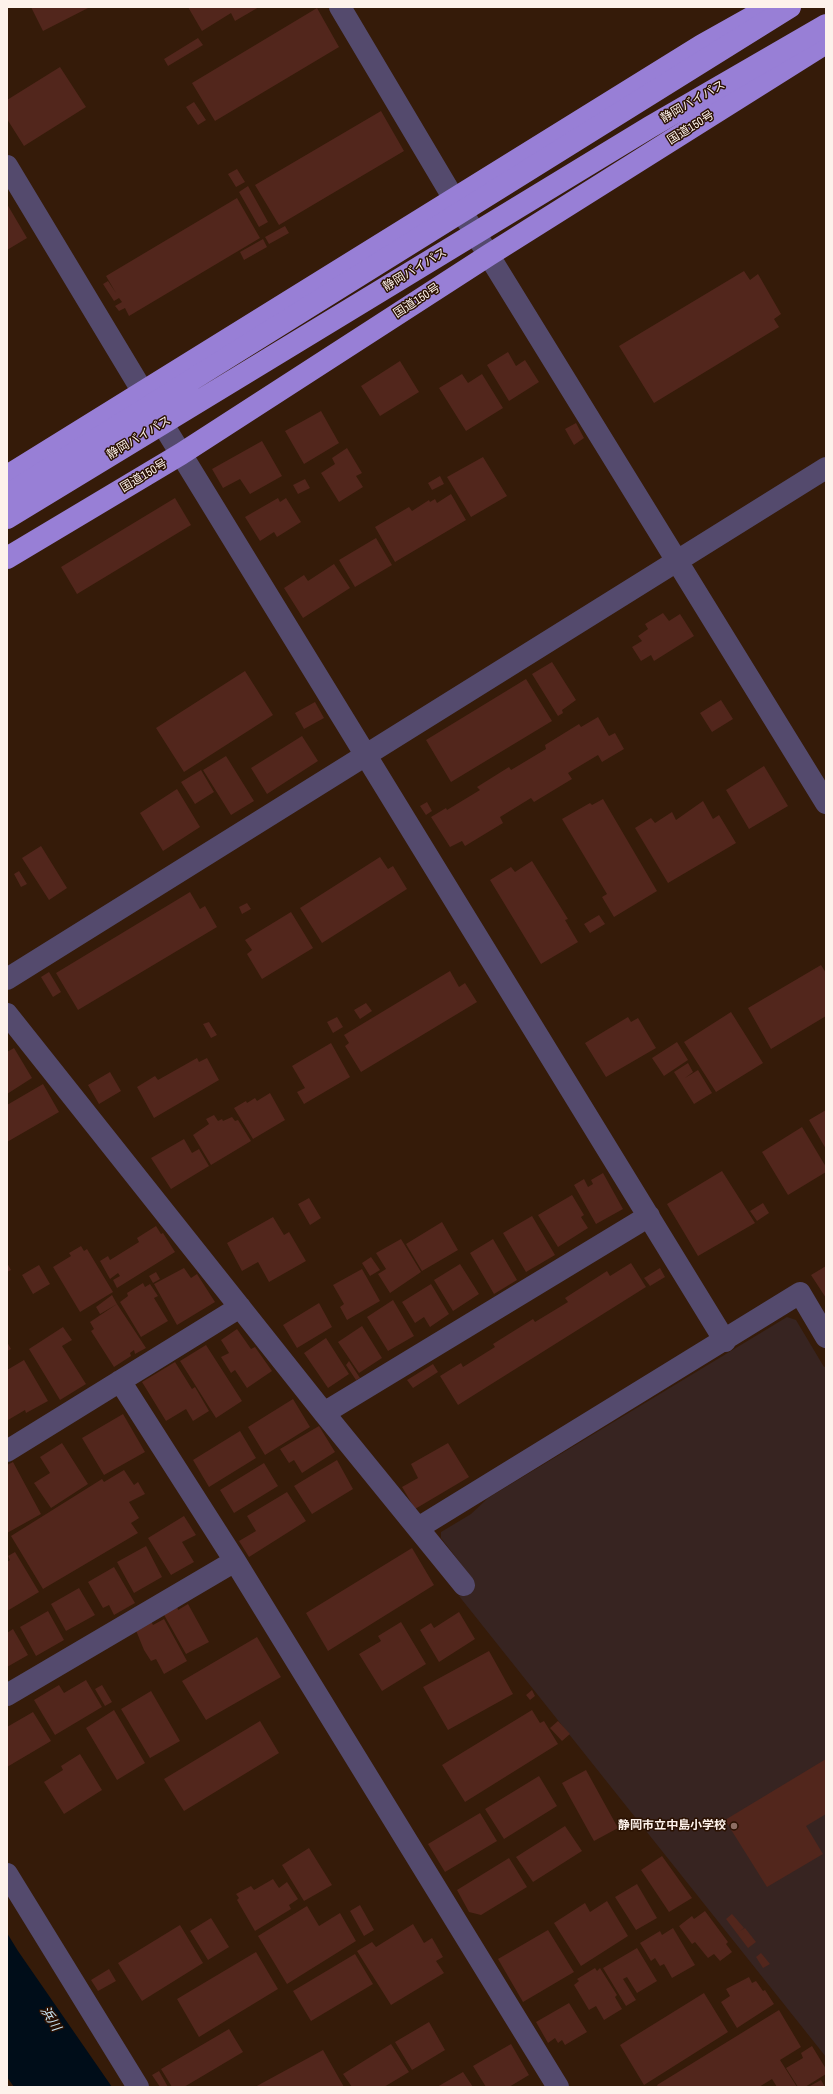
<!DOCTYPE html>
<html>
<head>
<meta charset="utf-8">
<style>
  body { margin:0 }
  #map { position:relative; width:833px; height:2094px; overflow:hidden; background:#351b09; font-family:"Archivo Narrow",sans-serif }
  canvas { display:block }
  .frame { position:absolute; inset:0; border:8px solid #fdf2eb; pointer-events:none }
</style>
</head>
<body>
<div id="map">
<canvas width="833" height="2094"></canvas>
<div class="frame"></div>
</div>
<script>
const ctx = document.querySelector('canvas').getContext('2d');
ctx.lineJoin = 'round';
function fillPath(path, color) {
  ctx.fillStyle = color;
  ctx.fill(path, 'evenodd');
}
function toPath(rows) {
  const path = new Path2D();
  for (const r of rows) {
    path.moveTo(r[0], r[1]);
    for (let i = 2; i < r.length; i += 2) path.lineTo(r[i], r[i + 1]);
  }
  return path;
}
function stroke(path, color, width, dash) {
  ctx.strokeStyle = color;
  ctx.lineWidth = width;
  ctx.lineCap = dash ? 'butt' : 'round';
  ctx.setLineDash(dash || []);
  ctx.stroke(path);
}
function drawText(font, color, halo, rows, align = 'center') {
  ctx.font = font + ' "Archivo Narrow","Noto Sans JP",sans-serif';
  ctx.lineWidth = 3;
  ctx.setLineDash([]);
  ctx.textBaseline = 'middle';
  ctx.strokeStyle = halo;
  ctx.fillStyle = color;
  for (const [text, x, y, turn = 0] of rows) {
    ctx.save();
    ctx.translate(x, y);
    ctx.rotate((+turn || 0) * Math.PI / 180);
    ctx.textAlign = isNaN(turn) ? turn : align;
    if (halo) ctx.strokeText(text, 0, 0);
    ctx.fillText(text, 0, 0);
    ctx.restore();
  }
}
const commercial = toPath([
  [787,1317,796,1320,824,1367,826,1366,826,2057,459,1596,475,1582,441,1538,441,1532,471,1514,488,1498]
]);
const water = toPath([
  [7,1933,18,1951,112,2087,14,2087,7,2077]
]);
const building = toPath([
  [31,7,90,7,43,31],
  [188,7,259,7,235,21,231,13,202,31],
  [317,8,339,47,215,121,192,83],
  [198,38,203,45,168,66,164,59],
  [60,67,86,107,24,146,7,119,7,100],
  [194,102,206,120,198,125,186,107],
  [381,111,404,151,279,225,255,185],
  [237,169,245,182,236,187,228,174],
  [248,186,268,222,259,227,239,192],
  [237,198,260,238,129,316,125,308,119,311,115,306,122,302,119,298,114,301,103,284,108,281,116,293,106,276],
  [7,204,27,238,7,250],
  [285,226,289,233,269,244,265,237],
  [263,239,267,247,244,260,240,252],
  [744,271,750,280,758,274,781,314,774,319,779,327,654,403,619,346],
  [508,352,516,366,525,360,539,382,509,401,487,365],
  [400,361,419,392,380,416,361,386],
  [462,374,468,383,482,374,503,408,466,431,439,388],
  [321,411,339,443,304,464,285,431],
  [576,423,584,438,574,445,565,429],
  [262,441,282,476,250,494,240,479,223,488,212,469],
  [347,448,362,473,356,476,363,487,339,502,321,473,335,464,332,458],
  [483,457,507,496,471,517,447,477],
  [440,476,444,484,432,490,428,483],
  [305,479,310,488,298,494,293,485],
  [451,494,466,520,395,562,375,527,409,507,412,511,429,500,430,502,435,499,437,503],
  [175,498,191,525,77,594,61,567],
  [278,498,280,502,286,498,301,522,277,537,274,532,260,541,245,517],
  [376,538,392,565,355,587,339,560],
  [334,564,350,588,303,618,284,588,304,575,308,581],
  [663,613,669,621,680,614,694,636,654,661,651,655,641,661,632,647,642,641,638,636,648,629,645,624],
  [552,662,576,700,562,710,563,713,558,716,532,674],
  [245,671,273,715,184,772,156,728],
  [526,679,552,721,451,782,426,740],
  [721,700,733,719,712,732,700,713],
  [315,702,324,718,304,729,295,713],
  [598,717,609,736,615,733,624,749,602,762,598,755,568,773,572,779,534,802,531,798,500,817,503,823,465,846,462,841,450,847,431,817,446,808,447,810,480,790,477,787,509,767,511,770,546,749,545,745,579,724,581,727],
  [302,736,318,761,267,794,251,768],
  [226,756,254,801,231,815,203,770],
  [764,766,788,806,749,829,726,790],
  [201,770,214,792,195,804,181,782],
  [177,789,200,827,163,851,140,813],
  [603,799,657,891,614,917,602,897,607,894,562,819,590,803,592,805],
  [703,801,713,819,719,815,736,843,668,883,635,828,651,818,655,823,672,812,676,820],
  [427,802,432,811,426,815,420,806],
  [41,846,67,888,49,900,22,858],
  [380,857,388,869,393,866,407,889,322,943,300,908],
  [532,861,568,919,565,920,578,942,541,964,490,880,511,867,515,872],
  [19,871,27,884,21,887,14,874],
  [190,892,200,909,205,906,217,927,78,1010,56,973],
  [247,903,251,909,242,914,239,907],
  [291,912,313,948,262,979,247,954,252,950,245,940],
  [599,915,605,924,590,933,584,924],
  [821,965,826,973,826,1016,771,1049,748,1008],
  [450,971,459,987,465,983,477,1002,361,1072,345,1046,349,1043,344,1035],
  [49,972,61,992,53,997,41,977],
  [366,1003,372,1011,360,1019,354,1010],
  [731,1012,763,1063,716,1092,684,1042],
  [337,1017,343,1027,333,1033,327,1022],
  [628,1017,631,1022,638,1018,656,1048,606,1077,585,1043],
  [209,1022,217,1035,211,1038,203,1024],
  [677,1042,688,1060,664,1076,652,1058],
  [331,1043,350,1077,304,1104,297,1092,305,1088,292,1066],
  [14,1048,32,1078,7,1094,7,1052],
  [197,1058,199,1062,207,1058,219,1080,154,1118,137,1087,155,1076,158,1080],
  [688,1063,693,1072,685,1078,698,1070,712,1093,694,1104,674,1072],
  [110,1072,121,1091,99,1104,88,1085],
  [43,1084,59,1112,7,1142,7,1105],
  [270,1093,285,1120,253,1139,234,1108,246,1101,247,1103,255,1098,257,1101],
  [826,1110,826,1149,809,1120],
  [214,1115,218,1121,222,1119,223,1121,232,1117,235,1121,238,1120,251,1141,211,1165,193,1135,209,1124,206,1119],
  [802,1127,826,1167,826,1172,788,1195,762,1152],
  [184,1139,192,1153,199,1149,209,1166,171,1189,151,1158],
  [722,1171,755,1223,698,1256,667,1204],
  [603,1173,623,1209,596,1224,574,1185,584,1179,588,1187,593,1184,591,1180],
  [572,1195,584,1215,581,1217,588,1228,558,1247,538,1215],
  [309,1198,321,1218,310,1225,298,1204],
  [763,1203,769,1213,757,1221,750,1211],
  [532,1216,555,1255,526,1272,503,1233],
  [273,1217,284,1235,289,1232,306,1261,269,1282,258,1262,242,1271,227,1243],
  [442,1222,458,1250,422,1271,406,1244],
  [156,1226,161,1234,163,1233,175,1252,117,1288,113,1280,120,1276,118,1273,110,1279,100,1261,108,1256,110,1260,139,1242,137,1238],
  [401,1239,421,1272,390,1293,378,1274,386,1269,376,1253],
  [493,1239,517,1280,494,1294,470,1253],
  [81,1246,84,1251,87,1249,113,1292,80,1312,53,1267,71,1256,69,1253],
  [371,1257,380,1270,370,1276,362,1263],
  [7,1263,11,1270,7,1272],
  [631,1263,646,1287,458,1405,440,1376,461,1363,463,1367,495,1347,493,1344,533,1319,535,1322,568,1302,565,1298,607,1271,610,1276],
  [460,1264,479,1294,453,1311,434,1280],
  [39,1265,50,1284,33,1294,22,1275],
  [826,1266,826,1298,811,1275],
  [184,1268,191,1278,197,1274,215,1302,177,1325,154,1284],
  [660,1268,665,1277,650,1286,644,1278],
  [362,1269,380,1301,347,1320,340,1307,344,1304,333,1285],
  [156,1272,160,1279,153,1283,149,1276],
  [143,1283,145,1287,150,1284,158,1296,154,1298,168,1321,141,1337,120,1302,128,1296,127,1293],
  [431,1284,449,1314,430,1327,424,1317,415,1323,402,1302],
  [112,1295,117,1304,100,1314,96,1307],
  [393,1300,414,1336,388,1351,367,1317],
  [319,1303,332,1327,297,1348,283,1325],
  [117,1304,146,1348,135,1354,134,1350,130,1353,131,1356,114,1367,91,1331,94,1329,90,1322],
  [362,1326,382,1358,359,1373,338,1342],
  [63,1327,72,1340,62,1346,86,1384,60,1400,29,1349],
  [237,1329,251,1349,255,1347,272,1371,247,1388,235,1370,231,1373,221,1357,229,1353,221,1340],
  [326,1338,349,1374,328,1388,304,1353],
  [7,1342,11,1349,7,1351],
  [206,1345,242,1401,216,1418,180,1361],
  [24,1360,48,1401,26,1413,25,1410,8,1420,7,1370],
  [349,1361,360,1378,356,1380,346,1365],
  [175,1362,192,1389,195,1387,209,1411,193,1421,186,1409,166,1421,142,1382],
  [433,1364,438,1372,413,1388,407,1380],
  [293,1399,310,1427,265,1455,248,1427],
  [123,1414,145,1452,104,1475,82,1438],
  [319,1426,335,1452,302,1473,294,1460,289,1463,280,1449],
  [240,1431,256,1458,209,1487,193,1460],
  [62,1443,88,1484,51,1508,34,1483,50,1473,40,1457],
  [448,1443,469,1477,415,1509,402,1487,418,1478,411,1464],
  [337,1460,353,1489,312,1514,294,1486],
  [13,1462,41,1514,7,1533,7,1465],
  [264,1463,278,1486,234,1513,220,1490],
  [124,1470,134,1485,138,1482,145,1494,129,1502,139,1518,131,1523,138,1533,43,1589,11,1536,102,1479,104,1482],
  [287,1492,306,1521,249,1557,239,1541,256,1531,247,1516],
  [184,1516,196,1535,182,1542,194,1562,171,1575,148,1538],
  [146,1546,162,1577,134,1593,117,1562],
  [412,1548,434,1585,328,1651,306,1613],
  [15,1552,39,1592,7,1611,7,1562,10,1560,8,1556],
  [114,1567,135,1603,114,1615,109,1605,103,1608,88,1582],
  [79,1588,95,1615,66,1631,51,1604],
  [188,1604,209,1642,186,1654,163,1613,177,1606,178,1610],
  [48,1611,64,1640,36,1656,20,1627],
  [459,1612,475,1639,439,1662,420,1630,431,1623,434,1628],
  [164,1619,187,1661,164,1674,156,1659,151,1661,144,1650,135,1628,151,1621,153,1625],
  [401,1622,426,1664,382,1691,359,1654,381,1641,378,1636],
  [13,1629,28,1655,7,1667,7,1633],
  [257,1637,281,1677,206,1720,182,1681],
  [489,1651,513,1694,448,1730,423,1687],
  [86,1680,102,1707,55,1735,34,1700,59,1685,64,1693],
  [102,1685,112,1702,105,1706,95,1689],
  [532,1690,535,1696,530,1700,526,1695],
  [151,1691,180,1741,150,1758,121,1709],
  [114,1710,145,1763,117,1780,86,1728],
  [532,1710,540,1723,544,1721,558,1744,465,1802,442,1765],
  [33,1712,51,1741,7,1767,7,1727],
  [260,1721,279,1753,184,1811,164,1779],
  [558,1721,570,1734,562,1741,550,1728],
  [80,1754,102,1790,64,1814,44,1782,63,1770,61,1766],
  [826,1759,826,1814,806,1826,823,1854,767,1887,725,1820],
  [586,1770,618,1828,594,1841,562,1783],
  [539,1776,557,1806,504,1839,485,1809],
  [480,1813,497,1841,445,1872,428,1844],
  [565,1826,582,1851,533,1882,516,1857],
  [309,1848,332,1885,304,1901,282,1865],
  [662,1856,692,1898,669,1912,641,1870],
  [509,1858,527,1887,481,1915,469,1912,457,1890],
  [273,1879,279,1888,287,1882,298,1899,289,1905,291,1909,255,1931,237,1900,239,1898,236,1894,251,1886,254,1890],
  [637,1884,657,1918,636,1930,615,1897],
  [607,1901,628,1936,581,1966,554,1923,585,1903,590,1912],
  [360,1905,374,1930,364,1936,350,1911],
  [307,1906,319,1926,340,1913,356,1941,287,1984,258,1936],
  [705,1911,728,1942,726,1944,732,1952,720,1961,714,1954,708,1958,695,1942,692,1944,679,1926,692,1916,694,1919],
  [732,1914,744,1928,740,1931,745,1928,756,1942,748,1948,726,1919],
  [211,1918,229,1947,208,1960,190,1931],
  [413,1924,424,1943,432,1938,443,1957,436,1961,444,1973,391,2005,357,1951,372,1942,376,1947],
  [180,1925,203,1963,142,2001,118,1963],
  [673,1928,695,1965,672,1978,664,1964,660,1966,655,1958,651,1961,640,1943,660,1931,662,1935],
  [548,1930,574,1972,523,2002,498,1959],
  [637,1948,657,1981,637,1993,627,1977,623,1979,636,2000,626,2006,603,1968],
  [256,1952,278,1989,199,2037,177,1999],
  [761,1953,770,1964,763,1968,756,1957],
  [355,1954,373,1984,311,2021,293,1991],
  [595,1968,597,1971,600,1968,617,1995,615,1997,622,2009,604,2020,596,2006,589,2010,574,1985,579,1981,577,1979],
  [109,1969,116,1981,98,1991,91,1980],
  [749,1977,752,1983,756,1981,763,1991,765,1990,774,2004,737,2028,721,2002,730,1996,726,1989],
  [704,1993,728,2032,644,2085,620,2045],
  [569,2003,587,2032,565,2045,562,2040,558,2043,555,2038,548,2043,536,2022],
  [779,2010,801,2047,780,2060,797,2087,777,2087,772,2079,759,2087,658,2087,657,2085],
  [429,2022,445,2050,412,2070,395,2042],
  [229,2029,243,2052,184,2087,172,2087,161,2069],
  [391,2044,409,2072,384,2087,352,2087,343,2074],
  [511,2044,529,2075,509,2087,486,2087,473,2066],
  [812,2046,826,2069,826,2074,805,2087,798,2087,786,2068,803,2058,801,2053],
  [323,2050,344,2087,255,2087],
  [159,2071,168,2087,160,2087,152,2075],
  [463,2072,473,2087,437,2087],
  [821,2080,825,2087,808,2087]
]);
const minor = toPath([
  [340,7,454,199,826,803],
  [7,166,143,392,725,1341],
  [7,979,826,468],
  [7,1014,324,1413,464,1585],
  [120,1381,235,1561,558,2087],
  [324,1413,649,1216],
  [7,1451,240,1307],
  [418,1528,800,1293,826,1337],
  [7,1695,235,1561],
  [7,1874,138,2087]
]);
const highway = toPath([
  [7,476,702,45,770,7],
  [7,558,181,454,489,255,826,43]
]);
const highwayBridge = toPath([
  [7,495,790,7],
  [7,518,650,127,826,25]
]);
const markers = [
  [734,1826,4,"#8d6e63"]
];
const streetNames = [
  ["静岡バイパス",693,102,-30],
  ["国道150号",691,128,-32],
  ["静岡バイパス",415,270,-31],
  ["国道150号",417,301,-33],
  ["静岡バイパス",139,438,-31],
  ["国道150号",144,476,-31]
];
const poiNames = [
  ["静岡市立中島小学校",726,1826]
];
const waterNames = [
  ["浜川",50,2019,58]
];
fillPath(commercial, '#372421');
fillPath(water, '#000d19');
fillPath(building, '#52261c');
stroke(minor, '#544a6d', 22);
stroke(highway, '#987fd6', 22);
stroke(highwayBridge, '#987fd6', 22);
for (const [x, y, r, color] of markers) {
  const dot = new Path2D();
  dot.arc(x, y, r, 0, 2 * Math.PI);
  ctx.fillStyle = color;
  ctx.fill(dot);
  stroke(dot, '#2a1102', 1.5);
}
drawText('12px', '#fdf2eb', '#2a1102', streetNames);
drawText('bold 12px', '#fdf2eb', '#2a1102', poiNames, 'right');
drawText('italic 13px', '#cae8fa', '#2a1102', waterNames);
</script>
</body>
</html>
